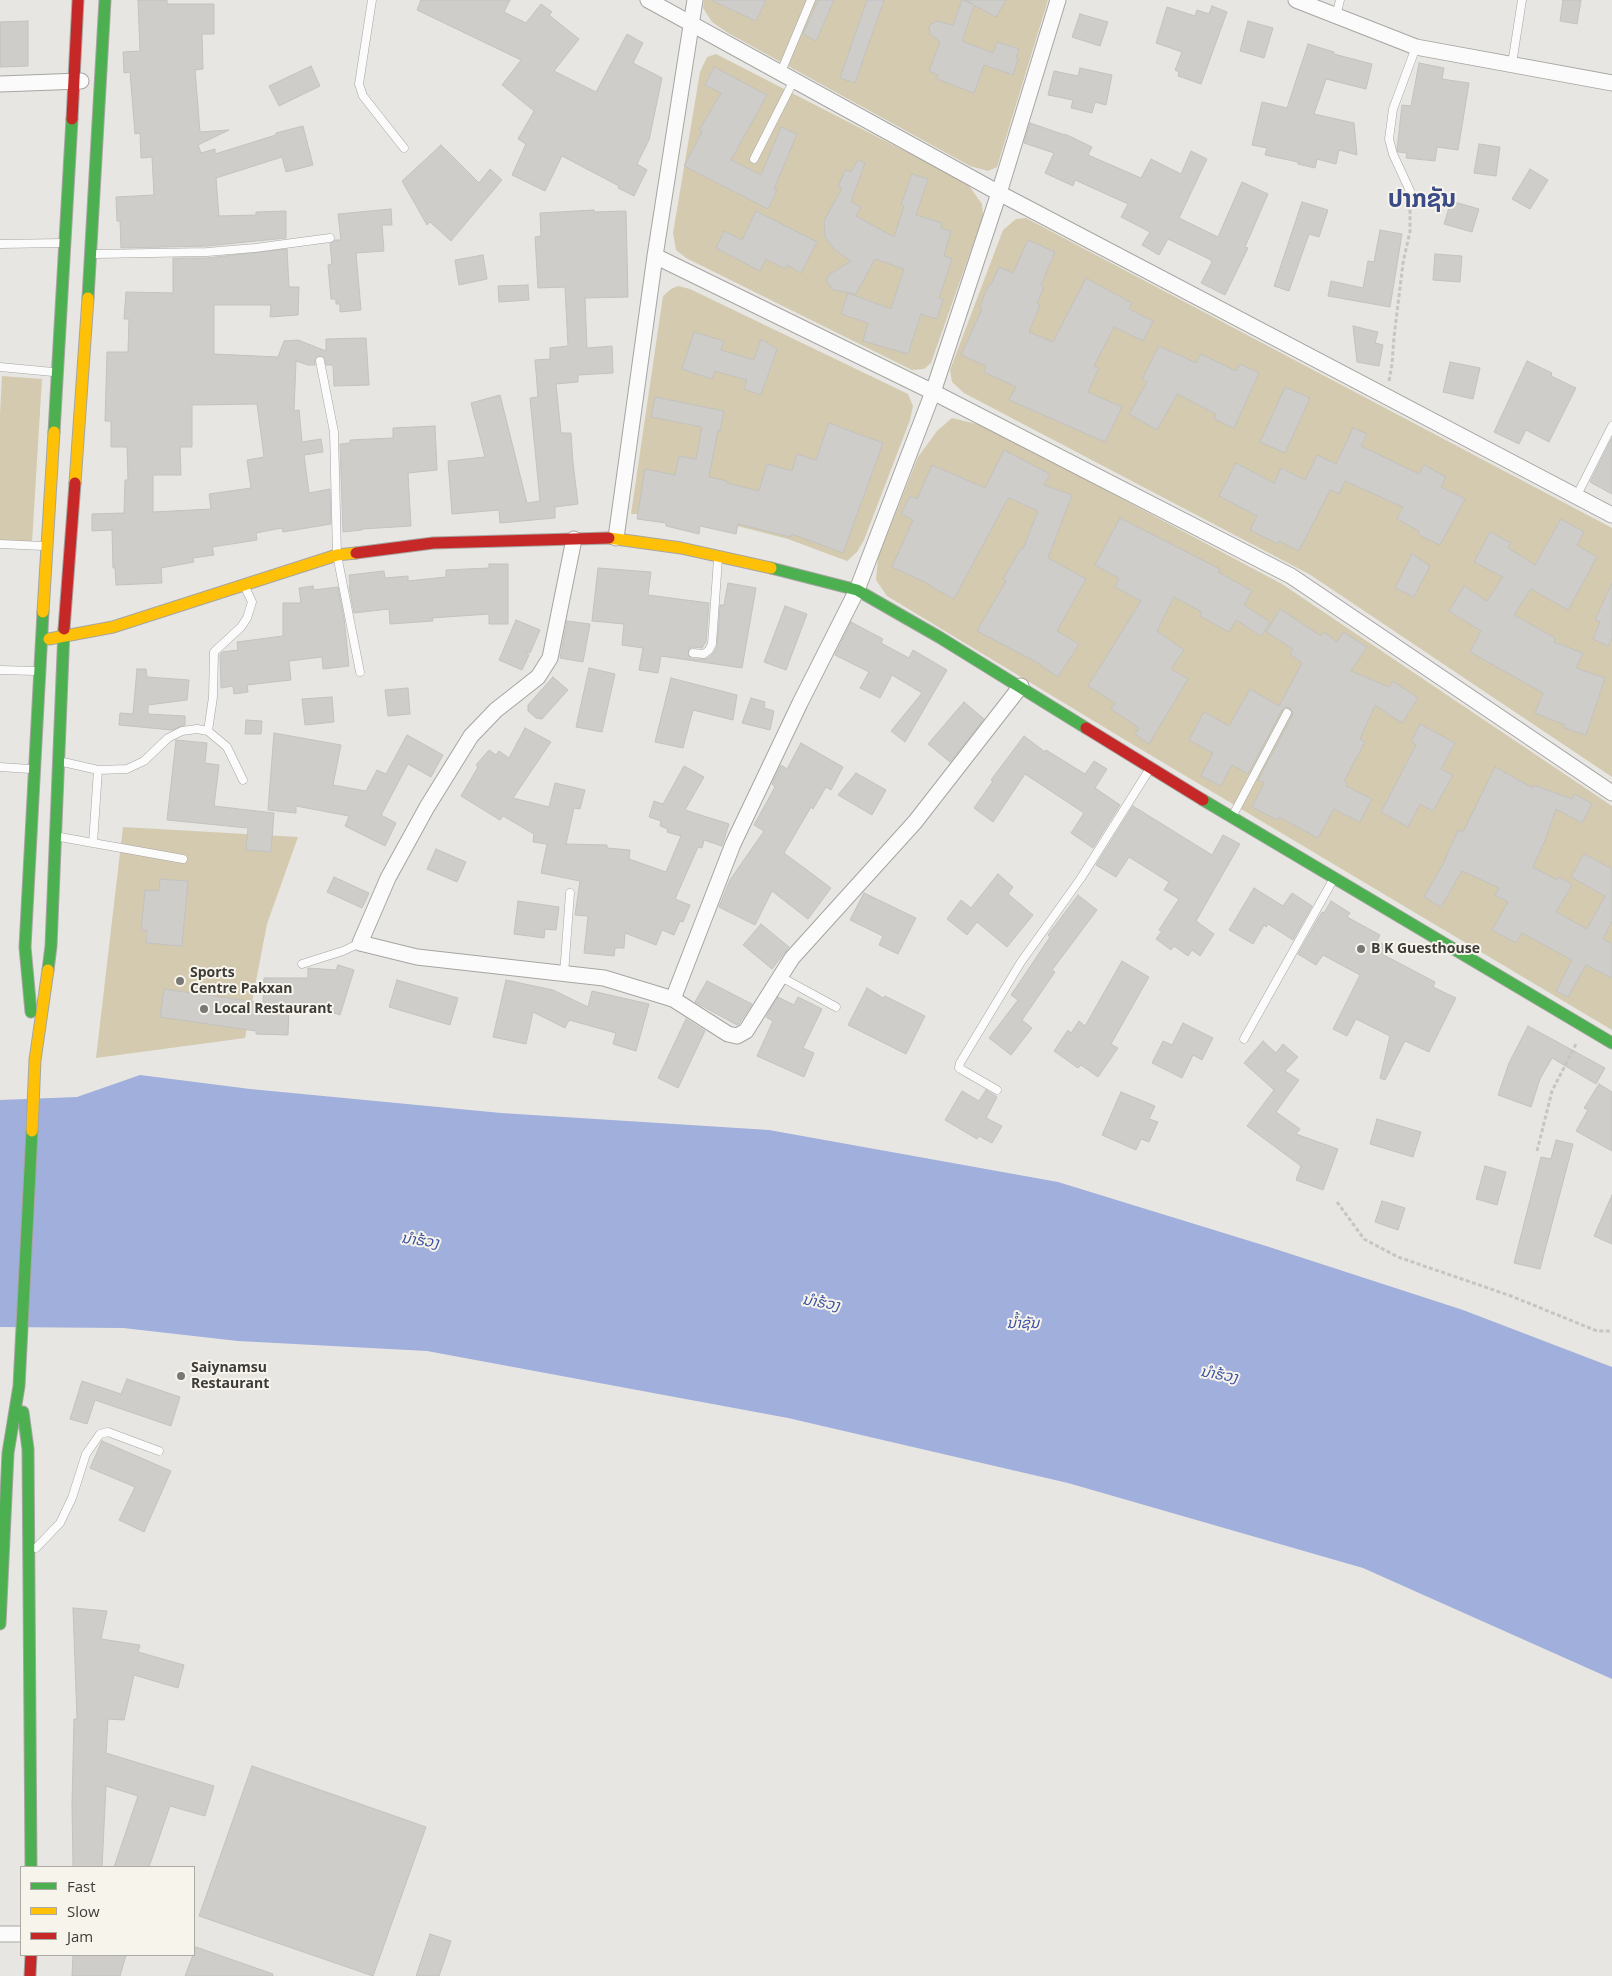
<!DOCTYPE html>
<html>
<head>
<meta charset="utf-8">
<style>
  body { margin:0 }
  #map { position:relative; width:1612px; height:1976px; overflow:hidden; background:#e7e6e2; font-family:"Open Sans",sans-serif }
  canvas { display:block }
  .legend { position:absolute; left:20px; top:1866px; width:175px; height:90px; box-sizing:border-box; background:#f7f4ec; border:1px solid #adaaa4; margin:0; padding:6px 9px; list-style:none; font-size:15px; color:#3d3c38 }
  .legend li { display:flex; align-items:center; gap:10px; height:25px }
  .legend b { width:25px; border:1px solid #adaaa4 }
</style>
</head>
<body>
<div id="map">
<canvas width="1612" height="1976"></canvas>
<ul class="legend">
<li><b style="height:6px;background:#4caf50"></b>Fast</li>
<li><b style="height:6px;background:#ffc107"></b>Slow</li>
<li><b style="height:6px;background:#c62828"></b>Jam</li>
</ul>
</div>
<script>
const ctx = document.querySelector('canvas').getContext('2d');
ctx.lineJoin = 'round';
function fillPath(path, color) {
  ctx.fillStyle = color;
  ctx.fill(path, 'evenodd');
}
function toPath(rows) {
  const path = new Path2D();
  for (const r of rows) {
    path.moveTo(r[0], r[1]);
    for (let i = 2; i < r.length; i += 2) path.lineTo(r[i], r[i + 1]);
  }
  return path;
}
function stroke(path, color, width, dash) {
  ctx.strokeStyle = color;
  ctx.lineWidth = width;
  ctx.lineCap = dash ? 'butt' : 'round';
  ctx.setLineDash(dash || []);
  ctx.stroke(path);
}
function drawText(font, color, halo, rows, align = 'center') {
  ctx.font = font + ' "Open Sans","Noto Sans Lao",sans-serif';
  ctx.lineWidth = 4;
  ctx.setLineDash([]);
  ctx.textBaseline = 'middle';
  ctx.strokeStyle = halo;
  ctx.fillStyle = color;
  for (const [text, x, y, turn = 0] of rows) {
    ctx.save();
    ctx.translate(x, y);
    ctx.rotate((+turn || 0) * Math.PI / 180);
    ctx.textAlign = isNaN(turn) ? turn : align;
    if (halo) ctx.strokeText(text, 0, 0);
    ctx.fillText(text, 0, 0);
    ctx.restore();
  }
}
const green = toPath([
  [704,0,1048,0,997,167,988,171,970,166,728,33,712,22,703,8],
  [716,54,967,183,982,204,983,216,931,363,924,369,912,370,686,258,676,250,673,233,700,72,707,57],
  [1026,218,1612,528,1612,777,1309,574,964,393,952,382,950,370,1003,230,1016,219],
  [678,286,690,289,908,394,913,406,910,420,864,540,857,552,847,561,788,539,722,522,674,515,631,514,663,296,671,289],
  [2,376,42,379,32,542,0,540,0,414],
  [952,418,985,426,1282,584,1612,806,1612,1030,1132,744,887,596,876,580,878,558,918,457,937,431],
  [123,827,298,837,267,924,245,1038,96,1058]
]);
const water = toPath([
  [140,1075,250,1089,501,1113,769,1130,1058,1182,1266,1246,1463,1310,1612,1367,1612,1679,1363,1568,1068,1483,788,1418,427,1351,238,1341,123,1328,0,1327,0,1100,77,1097]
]);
const building = toPath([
  [138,0,167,0,167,4,214,4,214,34,202,34,203,69,195,70,200,132,229,130,198,145,201,153,215,149,215,154,276,135,276,133,303,126,313,165,286,172,282,157,216,178,219,216,256,215,256,212,286,211,286,238,207,246,121,248,120,221,117,221,116,197,154,195,152,157,141,158,140,133,135,134,130,72,124,73,123,52,140,51,138,0],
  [421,0,510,0,504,12,526,23,541,4,552,12,549,15,579,39,554,71,596,92,627,34,643,43,633,63,662,78,649,140,637,164,647,170,634,196,618,188,619,186,562,156,545,191,512,175,526,144,518,139,534,111,502,85,521,60,417,10,421,0],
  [711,0,766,0,756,21,711,0],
  [818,0,834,0,816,41,803,34,818,0],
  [867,0,884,0,855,83,840,78,867,0],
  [962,0,973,4,965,0,1006,0,996,17,974,5,962,41,993,53,997,42,1019,49,1016,58,1018,59,1013,75,984,65,974,93,937,79,938,75,929,71,940,42,930,34,929,26,936,21,953,25,962,0],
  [1563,0,1581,0,1577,24,1560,21,1563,0],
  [1212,6,1227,12,1201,84,1178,76,1179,72,1175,70,1182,52,1156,43,1167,7,1195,16,1197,10,1209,14,1212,6],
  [1080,14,1108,22,1100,46,1072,37,1080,14],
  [28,21,28,66,0,67,0,22,28,21],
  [1248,21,1273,28,1264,58,1240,51,1248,21],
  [1308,44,1334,52,1334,54,1372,64,1366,89,1326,79,1314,114,1354,123,1357,155,1339,150,1336,164,1317,159,1315,168,1298,164,1298,162,1265,155,1267,148,1252,145,1262,102,1287,108,1308,44],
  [1419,63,1444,68,1442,79,1469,83,1458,150,1437,147,1435,161,1406,158,1407,153,1398,152,1397,149,1402,105,1411,106,1419,63],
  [311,66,320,86,279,106,269,86,311,66],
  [714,67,767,95,731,160,761,175,781,127,797,134,774,189,777,190,768,209,684,166,702,132,699,130,721,93,705,85,714,67],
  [1080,68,1112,75,1106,105,1095,102,1092,113,1071,108,1073,100,1048,95,1054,71,1078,76,1080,68],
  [1030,123,1065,135,1065,134,1092,147,1088,155,1141,178,1151,159,1181,174,1191,151,1207,159,1179,218,1218,237,1242,182,1268,194,1245,247,1248,248,1225,295,1201,283,1212,262,1209,259,1168,239,1159,255,1142,245,1150,232,1121,217,1128,204,1075,180,1073,186,1045,173,1054,153,1024,143,1030,123],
  [1479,144,1500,147,1496,176,1474,173,1479,144],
  [441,145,479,183,490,169,502,180,451,241,430,222,427,225,402,181,441,145],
  [858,160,865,163,851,202,861,207,856,216,894,237,904,206,901,205,912,174,928,179,916,215,942,223,941,228,951,231,944,256,952,259,939,298,943,299,937,319,921,314,908,354,863,341,868,323,841,314,848,293,891,309,904,269,875,259,856,294,833,290,827,282,827,278,830,274,851,261,835,250,825,237,824,221,842,188,838,187,845,170,851,172,858,160],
  [1530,169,1548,180,1530,209,1512,199,1530,169],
  [1451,201,1479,209,1472,232,1444,224,1451,201],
  [1302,202,1328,210,1319,237,1309,234,1289,291,1274,286,1302,202],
  [391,209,392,225,382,225,384,251,356,253,361,310,340,312,340,304,336,304,336,299,331,299,328,265,332,264,330,244,335,240,341,240,338,214,391,209],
  [594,210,594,212,626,211,628,297,585,298,587,348,612,346,613,373,578,375,578,382,556,384,561,433,571,433,573,463,578,504,555,507,555,518,500,523,499,510,452,514,448,461,485,457,471,403,500,395,527,503,540,501,530,398,538,397,535,360,550,359,550,348,568,346,565,287,538,288,535,237,541,236,540,213,594,210],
  [756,211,817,242,801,273,787,265,785,269,766,259,760,271,716,248,724,231,742,240,756,211],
  [1380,230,1402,234,1390,307,1328,296,1331,281,1363,288,1368,261,1374,262,1380,230],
  [1028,240,1055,252,1041,285,1044,287,1037,304,1040,305,1029,332,1053,342,1086,278,1132,303,1129,309,1153,321,1143,341,1114,327,1094,366,1099,368,1088,392,1122,407,1105,442,1009,400,1016,387,984,372,986,366,961,355,982,309,979,308,989,284,991,285,999,267,1013,273,1028,240],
  [287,249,289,287,299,287,298,315,270,317,271,305,214,305,214,354,278,357,284,341,298,340,326,351,326,339,366,338,369,385,334,386,333,365,326,365,325,358,321,356,315,359,315,365,308,365,296,361,294,411,299,410,302,442,321,439,323,452,304,455,309,493,330,489,331,524,283,532,282,528,256,533,257,540,212,547,214,555,193,558,194,562,161,568,162,583,116,585,115,568,113,568,112,530,92,531,92,514,124,513,125,480,128,480,127,447,111,447,111,421,105,421,107,352,128,352,129,319,124,319,126,292,173,293,173,258,207,258,287,249],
  [257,404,264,457,247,460,251,488,209,494,211,509,153,512,153,475,181,475,180,447,192,447,192,405,257,404],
  [1435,254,1462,256,1460,282,1433,280,1435,254],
  [483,255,487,279,459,285,455,260,483,255],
  [528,285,529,300,499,302,498,286,528,285],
  [1353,326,1378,332,1375,343,1383,345,1379,366,1357,362,1353,326],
  [694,332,724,341,721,350,754,360,761,339,777,349,761,395,744,389,747,380,715,371,712,379,682,369,694,332],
  [1159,346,1196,363,1201,354,1236,371,1240,364,1259,373,1234,428,1214,419,1216,414,1177,394,1157,430,1129,414,1147,382,1142,379,1159,346],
  [1527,361,1552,373,1551,376,1576,388,1549,442,1526,430,1519,444,1494,432,1527,361],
  [1450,362,1480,368,1473,399,1443,392,1450,362],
  [1285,387,1310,398,1285,453,1260,442,1285,387],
  [655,397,724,411,720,431,718,430,709,477,727,481,727,483,759,491,767,464,792,471,797,454,816,460,829,423,883,443,843,553,792,534,791,537,738,524,736,534,700,526,699,534,666,526,666,523,637,519,645,469,675,475,679,456,696,459,702,427,651,417,655,397],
  [435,426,437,470,408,473,411,526,362,529,362,530,343,532,340,444,350,443,350,440,393,438,393,428,435,426],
  [1353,428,1367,434,1361,446,1419,474,1424,465,1446,477,1441,487,1465,499,1440,545,1421,536,1418,533,1419,531,1397,519,1403,507,1345,481,1339,494,1330,490,1299,551,1279,541,1278,544,1250,530,1257,516,1219,496,1236,463,1274,483,1281,468,1305,480,1317,455,1336,464,1353,428],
  [1612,438,1612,494,1590,482,1612,438],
  [1004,450,1050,474,1044,485,1072,495,1048,558,1086,579,1057,631,1079,644,1058,677,1041,666,1042,665,977,631,1006,581,1003,579,1021,548,1023,549,1038,511,1009,498,1007,500,954,599,930,586,931,585,892,567,913,520,901,514,910,496,917,499,932,465,985,488,1004,450],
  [1120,518,1220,569,1218,572,1252,591,1244,605,1270,622,1261,636,1236,620,1229,632,1200,616,1202,612,1174,597,1157,631,1184,650,1171,669,1188,679,1149,744,1135,734,1139,728,1111,709,1115,703,1088,686,1141,601,1115,587,1119,578,1095,565,1120,518],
  [1561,519,1584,532,1577,545,1597,557,1568,610,1531,589,1514,615,1555,638,1554,642,1583,653,1576,668,1605,678,1586,735,1564,728,1565,725,1535,713,1543,693,1470,652,1481,631,1449,611,1464,586,1487,601,1503,577,1474,562,1490,532,1511,543,1508,548,1535,565,1561,519],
  [1412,554,1430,566,1414,597,1395,588,1412,554],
  [489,564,508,564,508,624,489,624,489,614,432,618,433,621,390,624,389,609,354,613,349,586,350,585,349,575,384,571,385,578,408,576,408,581,446,577,446,570,489,568,489,564],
  [598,568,651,572,648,595,709,603,706,642,702,648,693,647,689,649,688,655,692,659,707,659,713,654,717,647,720,605,724,605,728,583,756,588,742,668,661,656,658,673,639,670,643,648,622,645,624,624,592,621,598,568],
  [1612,583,1612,639,1608,646,1593,639,1600,622,1595,620,1612,583],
  [313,586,314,590,338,587,344,618,349,666,323,669,322,657,289,661,291,680,247,685,248,692,234,694,233,686,221,688,220,655,222,652,238,650,237,642,283,636,283,603,301,603,299,588,313,586],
  [785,606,807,614,786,670,764,662,785,606],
  [1280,609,1321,636,1324,632,1337,642,1343,632,1367,647,1351,671,1389,687,1393,681,1418,698,1402,723,1375,705,1360,739,1365,742,1344,781,1348,783,1346,786,1372,799,1360,822,1334,809,1318,838,1279,817,1277,820,1252,807,1264,783,1258,780,1292,716,1293,712,1290,708,1286,707,1282,710,1248,774,1232,765,1221,786,1201,776,1213,753,1189,740,1204,712,1229,726,1250,689,1279,706,1302,663,1290,654,1293,649,1266,632,1280,609],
  [516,620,540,630,530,653,525,652,529,655,522,670,499,660,516,620],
  [567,621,590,624,583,662,560,658,567,621],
  [851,622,883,639,881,643,909,658,913,650,947,670,905,742,891,731,922,693,892,675,880,698,860,688,869,672,835,655,851,622],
  [589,668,615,674,602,732,576,727,589,668],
  [137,669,146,669,147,677,189,680,187,700,148,705,148,714,185,716,185,725,172,730,119,725,120,713,133,714,137,669],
  [553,677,568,690,542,719,536,718,528,711,528,705,553,677],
  [671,678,737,695,733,720,693,710,683,748,655,742,671,678],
  [408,688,410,714,388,716,385,690,408,688],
  [332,697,334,722,305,725,302,699,332,697],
  [751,698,765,702,764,708,774,711,770,730,742,723,751,698],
  [964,702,984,719,950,762,928,744,964,702],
  [246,720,262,721,261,734,245,734,246,720],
  [1420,724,1455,743,1441,769,1453,775,1433,811,1420,804,1408,827,1381,812,1416,745,1411,742,1420,724],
  [525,728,551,742,513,798,549,807,555,783,585,790,580,809,574,808,566,844,607,845,607,848,630,850,629,859,666,872,681,836,667,832,668,829,660,826,661,821,649,817,654,801,663,804,684,766,704,777,685,810,729,824,722,846,704,840,702,848,698,847,675,899,690,905,683,922,680,921,674,935,662,930,656,945,625,933,624,948,615,948,614,956,584,953,588,916,575,915,580,881,541,873,547,844,533,842,534,834,503,816,500,820,461,796,478,767,476,765,489,750,496,755,499,751,509,758,525,728],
  [274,733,341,745,333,785,366,791,377,770,386,774,407,735,443,755,431,777,408,764,381,815,396,823,385,846,345,826,349,816,296,806,296,813,268,810,274,733],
  [1024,736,1045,752,1046,750,1085,774,1094,761,1107,769,1095,788,1120,805,1093,848,1071,833,1084,813,1025,774,993,822,974,808,993,781,991,780,1024,736],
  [176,740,207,743,205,763,219,765,214,806,274,813,271,852,246,850,248,828,167,820,176,740],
  [801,743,843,767,831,790,826,787,813,809,811,807,784,853,831,888,808,919,772,891,755,925,719,907,730,880,764,831,754,825,775,787,772,784,781,765,787,769,801,743],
  [1495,767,1533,788,1534,785,1572,799,1575,794,1592,804,1582,823,1556,809,1546,838,1533,867,1557,880,1559,877,1572,885,1556,912,1587,929,1605,896,1571,877,1584,854,1612,869,1612,921,1603,939,1612,944,1612,978,1586,965,1568,997,1556,991,1572,960,1522,933,1516,943,1492,930,1508,902,1495,895,1499,888,1462,871,1441,907,1424,897,1443,864,1458,830,1463,832,1495,767],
  [856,773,886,790,872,815,838,795,856,773],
  [1133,806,1212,855,1223,835,1240,844,1196,921,1214,934,1200,956,1192,950,1188,956,1174,946,1171,950,1156,939,1162,931,1159,930,1179,899,1164,890,1169,882,1129,857,1116,877,1096,865,1133,806],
  [436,849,466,862,457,882,427,869,436,849],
  [998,874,1013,887,1008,894,1033,915,1007,947,977,922,967,935,947,919,961,900,971,908,998,874],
  [334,877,369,893,362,908,327,892,334,877],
  [160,879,188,881,182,946,146,943,147,930,141,930,145,890,159,891,160,879],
  [1254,888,1283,906,1292,893,1312,906,1293,940,1268,924,1266,927,1264,925,1253,944,1229,930,1254,888],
  [864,893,916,918,898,954,879,945,883,936,850,920,864,893],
  [1078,895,1097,910,1052,970,1055,972,1022,1020,1032,1028,1011,1055,989,1038,1018,1000,1011,995,1050,937,1048,935,1078,895],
  [518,901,559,907,556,930,545,929,544,938,514,934,518,901],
  [1331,901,1350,913,1347,917,1380,935,1377,941,1386,946,1382,954,1435,982,1433,987,1456,998,1429,1052,1405,1041,1385,1080,1380,1078,1390,1036,1356,1019,1347,1036,1333,1029,1360,975,1323,955,1316,965,1298,954,1322,912,1324,913,1331,901],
  [761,924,789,947,772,969,743,945,761,924],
  [1122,961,1149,977,1111,1044,1118,1048,1098,1077,1081,1065,1078,1068,1054,1051,1068,1030,1071,1033,1079,1021,1085,1026,1122,961],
  [338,965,354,970,340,1015,316,1007,289,1006,288,1035,256,1034,256,1031,160,1017,164,989,263,1003,264,978,308,978,308,968,336,970,338,965],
  [397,980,458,998,450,1025,389,1007,397,980],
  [506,980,553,990,588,1007,592,991,649,1004,636,1051,613,1044,616,1033,569,1020,565,1028,533,1012,526,1044,493,1037,506,980],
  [707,981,752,1004,739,1024,737,1025,695,1002,707,981],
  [867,988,883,998,885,996,925,1016,906,1054,848,1025,867,988],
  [778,997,794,1005,798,997,822,1009,803,1048,814,1053,804,1077,757,1056,773,1021,766,1017,778,997],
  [686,1019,705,1031,678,1088,658,1078,686,1019],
  [1183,1023,1213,1038,1202,1060,1193,1055,1182,1078,1152,1063,1163,1041,1172,1045,1183,1023],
  [1528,1026,1605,1068,1596,1084,1552,1058,1540,1079,1531,1107,1498,1095,1509,1063,1528,1026],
  [1263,1041,1276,1053,1283,1044,1298,1057,1285,1071,1299,1080,1276,1112,1300,1129,1296,1134,1338,1149,1323,1190,1296,1180,1301,1166,1247,1126,1274,1090,1244,1063,1263,1041],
  [1599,1084,1612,1092,1612,1151,1576,1131,1588,1110,1584,1108,1599,1084],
  [986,1090,997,1097,986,1118,1002,1126,992,1143,979,1136,977,1139,945,1120,962,1091,979,1101,986,1090],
  [1121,1092,1155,1106,1149,1119,1158,1122,1149,1142,1141,1139,1136,1150,1102,1135,1121,1092],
  [1377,1119,1421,1132,1413,1157,1370,1144,1377,1119],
  [1556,1140,1573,1144,1540,1269,1514,1263,1541,1157,1551,1159,1556,1140],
  [1485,1166,1506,1172,1497,1205,1476,1199,1485,1166],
  [1612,1195,1612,1244,1594,1236,1612,1195],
  [1382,1201,1405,1208,1398,1230,1375,1222,1382,1201],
  [127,1379,180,1397,171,1426,95,1400,87,1424,70,1419,82,1381,121,1394,127,1379],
  [102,1441,171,1471,144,1532,119,1520,135,1487,90,1468,102,1441],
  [73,1608,107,1611,101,1639,140,1645,138,1652,184,1665,178,1688,134,1675,124,1720,108,1719,106,1753,214,1786,205,1816,170,1806,149,1867,114,1867,138,1796,106,1786,102,1867,73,1867,72,1804,74,1719,77,1719,73,1608],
  [252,1766,426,1827,373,1976,199,1916,252,1766],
  [430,1934,451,1941,439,1976,416,1976,430,1934],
  [196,1947,273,1974,273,1976,185,1976,196,1947],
  [73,1955,126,1955,120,1976,72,1976,73,1955]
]);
const path = toPath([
  [1389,381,1392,364,1394,337,1403,263,1410,231,1410,201],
  [1537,1151,1552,1091,1576,1044],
  [1337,1202,1364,1239,1398,1257,1511,1296,1597,1331,1612,1331]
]);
const lane = toPath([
  [372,0,359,84,363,96,404,148],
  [1336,16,1340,0],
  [1512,64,1522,0],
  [781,72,811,0],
  [754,159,794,80],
  [1410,191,1393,154,1389,139,1393,109,1416,47],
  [0,244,62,243],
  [96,254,207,252,255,248,330,238],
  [320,361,334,432,337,555,360,672],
  [0,367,53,372],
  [1576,497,1612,426],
  [0,544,43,546],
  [693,653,704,654,709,650,712,644,718,559],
  [0,670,35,671],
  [208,731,213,697,214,652,241,627,247,618,252,602,245,587],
  [63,762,98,770,127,769,144,761,168,738,182,731,197,729,208,731,227,747,243,780],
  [0,767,30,769],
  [1233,815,1287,713],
  [60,837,93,843,98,770],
  [93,843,183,859],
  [302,964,343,951,360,943],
  [564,974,570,893],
  [781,977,836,1007],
  [1244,1039,1333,880],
  [997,1090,964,1071,959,1068,960,1063,1021,962,1081,878,1149,770],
  [36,1548,60,1523,72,1498,86,1454,100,1434,108,1432,159,1451]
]);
const street = toPath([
  [648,0,999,193,1612,515],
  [1296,0,1416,47,1612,83],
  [0,84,81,81],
  [655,256,933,392,1291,576,1612,793],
  [616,538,655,256,695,0],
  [574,539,550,658,538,677,496,710,471,736,427,807,388,878,360,943,417,957,604,978,673,999,728,1034,737,1036,746,1031,792,958,915,822,1021,686],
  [673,999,733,844,800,703,857,590,933,392,999,193,1058,0],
  [0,1934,21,1934]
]);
const fast = toPath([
  [88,298,105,0],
  [54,432,72,119],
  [771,568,857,590,939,637,1086,728],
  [1203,800,1612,1043],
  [48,970,51,946,64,629],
  [31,1012,25,947,43,612],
  [23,1412,28,1449,31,1867],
  [0,1624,8,1453,19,1386,32,1131]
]);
const slow = toPath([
  [75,483,88,298],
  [609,538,681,548,771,568],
  [43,612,54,432],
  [49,639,113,627,337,555,356,553],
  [32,1131,35,1060,48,970]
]);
const jam = toPath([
  [72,119,78,0],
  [356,553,433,543,609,538],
  [64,629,75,483],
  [1086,728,1203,800],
  [30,1976,31,1955]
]);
const markers = [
  [1361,949,5,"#787874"],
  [180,981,5,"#787874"],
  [204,1009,5,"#787874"],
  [181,1376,5,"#787874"]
];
const poiNames = [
  ["B K Guesthouse",1371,949],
  ["Sports",190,973],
  ["Centre Pakxan",190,989],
  ["Local Restaurant",214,1009],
  ["Saiynamsu",191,1368],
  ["Restaurant",191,1384]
];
const waterNames = [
  ["ນຳ້ຮວງ",420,1241,8],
  ["ນຳ້ຮວງ",821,1303,10],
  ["ນ້ຳຊັນ",1023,1324],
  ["ນຳ້ຮວງ",1219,1375,10]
];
const townNames = [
  ["ປາກຊັນ",1422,200]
];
fillPath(green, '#d3caaf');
fillPath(water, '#a0afdc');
fillPath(building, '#cecdca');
stroke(building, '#c3c2bf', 1);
stroke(lane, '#a6a5a1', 9);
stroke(street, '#a6a5a1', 17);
stroke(fast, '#a6a5a1', 13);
stroke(slow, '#a6a5a1', 13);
stroke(jam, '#a6a5a1', 13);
stroke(path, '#c6c5c3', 3, [4, 2.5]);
stroke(lane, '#fbfbfb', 8);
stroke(street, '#fbfbfb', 15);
stroke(fast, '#4caf50', 11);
stroke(slow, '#ffc107', 11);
stroke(jam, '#c62828', 11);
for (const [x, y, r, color] of markers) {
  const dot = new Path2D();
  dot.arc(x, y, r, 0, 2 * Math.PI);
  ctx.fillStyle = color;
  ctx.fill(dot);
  stroke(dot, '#f7f4ec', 2);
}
drawText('bold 14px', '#3d3c38', '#f7f4ec', poiNames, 'left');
drawText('italic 15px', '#3b50a0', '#f7f4ec', waterNames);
drawText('bold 24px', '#3a4b86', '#f7f4ec', townNames);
</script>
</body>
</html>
